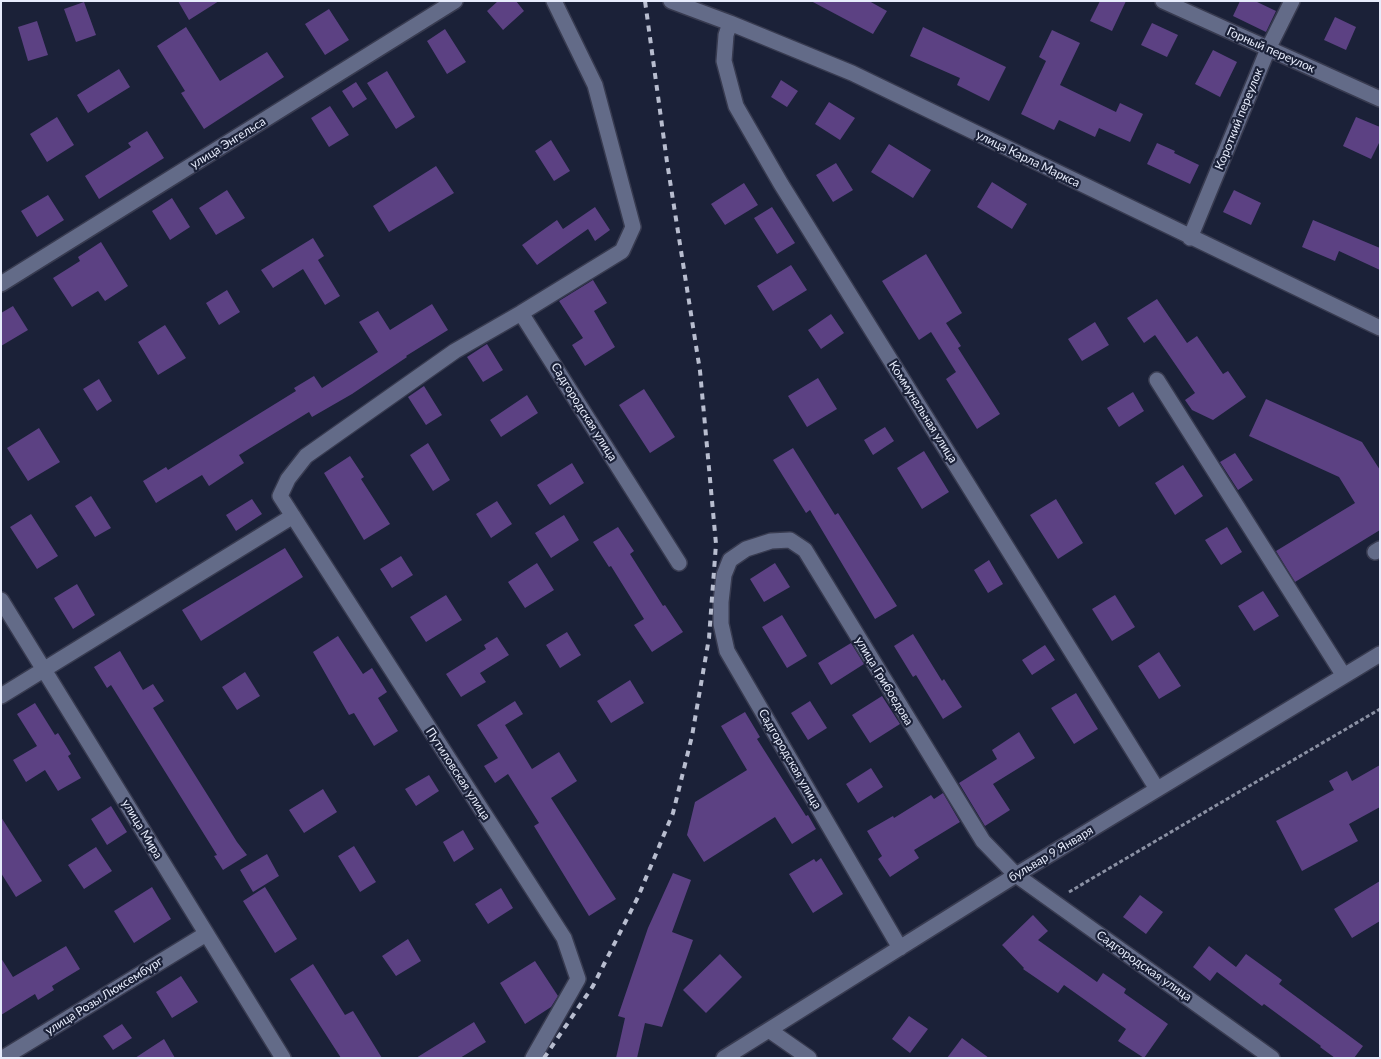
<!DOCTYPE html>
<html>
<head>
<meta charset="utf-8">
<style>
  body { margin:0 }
  #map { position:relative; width:1381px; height:1059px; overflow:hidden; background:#1b2138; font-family:Lato,sans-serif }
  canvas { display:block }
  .frame { position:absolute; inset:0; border:2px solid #e7ecfc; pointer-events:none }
</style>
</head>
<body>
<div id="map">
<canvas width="1381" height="1059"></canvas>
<div class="frame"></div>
</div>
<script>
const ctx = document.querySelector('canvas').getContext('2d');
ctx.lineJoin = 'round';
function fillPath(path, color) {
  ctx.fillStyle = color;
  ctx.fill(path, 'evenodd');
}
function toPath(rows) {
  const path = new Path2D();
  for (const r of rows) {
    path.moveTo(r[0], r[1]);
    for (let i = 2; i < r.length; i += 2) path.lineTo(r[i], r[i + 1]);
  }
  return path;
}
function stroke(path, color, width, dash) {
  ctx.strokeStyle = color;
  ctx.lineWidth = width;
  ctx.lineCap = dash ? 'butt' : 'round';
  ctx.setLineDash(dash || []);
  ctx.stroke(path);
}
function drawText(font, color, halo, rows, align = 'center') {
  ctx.font = font + ' Lato,sans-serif';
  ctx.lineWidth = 4.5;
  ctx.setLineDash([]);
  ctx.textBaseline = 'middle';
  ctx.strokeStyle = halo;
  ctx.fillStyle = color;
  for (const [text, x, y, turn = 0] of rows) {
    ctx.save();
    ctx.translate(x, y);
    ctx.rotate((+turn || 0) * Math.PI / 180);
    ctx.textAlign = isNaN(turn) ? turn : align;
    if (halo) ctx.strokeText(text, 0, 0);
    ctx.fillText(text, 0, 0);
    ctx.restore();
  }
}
const building = toPath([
  [178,1,219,1,189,20],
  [498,1,516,1,524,11,503,30,487,11],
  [811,1,869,1,887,11,873,34],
  [1100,1,1126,1,1112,31,1090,21],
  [1240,1,1255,1,1276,11,1266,32,1233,16],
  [84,2,96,35,76,42,64,9],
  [329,9,349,40,325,55,305,24],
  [1335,17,1356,27,1346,50,1324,40],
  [37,21,48,55,28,61,18,27],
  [1152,23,1178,35,1167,57,1141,45],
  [186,27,220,81,267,52,284,77,204,129,181,93,185,91,157,46],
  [923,27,1006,67,989,101,957,85,960,78,910,56],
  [445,29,466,62,447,74,427,41],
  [1052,30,1080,43,1060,85,1116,112,1120,103,1143,114,1130,142,1099,128,1095,137,1059,120,1054,130,1021,114,1046,61,1039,57],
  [1213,50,1237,62,1220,97,1195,84],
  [119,69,130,87,88,113,77,95],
  [387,71,415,117,396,129,367,83],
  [781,80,798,91,787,107,771,97],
  [356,82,367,99,353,108,342,91],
  [829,102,855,118,840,140,815,124],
  [330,106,349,135,329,147,311,118],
  [57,117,74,145,47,162,30,134],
  [1356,117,1380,127,1380,141,1371,159,1343,146],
  [147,131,164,158,99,199,85,176,131,147,128,143],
  [551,140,570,171,554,181,535,151],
  [1157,143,1175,151,1174,153,1199,165,1190,184,1147,164],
  [889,144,931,170,913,198,871,172],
  [836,163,853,190,833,202,816,175],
  [436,166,454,193,389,232,373,206],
  [992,182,1027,204,1012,229,977,207],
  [744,183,758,205,725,225,711,204],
  [227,190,245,218,216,235,199,208],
  [1234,190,1261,203,1251,225,1223,212],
  [48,195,64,220,37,237,21,211],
  [172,198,190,227,170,240,152,211],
  [595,207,610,230,595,241,588,229,537,265,522,245,557,220,563,229],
  [772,207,795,243,777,254,754,218],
  [1313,220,1380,248,1380,270,1339,251,1335,261,1302,247],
  [313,238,324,256,318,260,340,296,325,305,303,269,273,288,261,270],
  [101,242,128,286,105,301,98,291,72,307,53,278,80,261,78,257],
  [926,254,962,313,946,323,961,346,958,348,1000,414,977,429,946,379,956,372,931,332,919,340,882,281],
  [791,265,807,290,773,311,757,286],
  [593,280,607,303,594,311,615,347,585,366,572,345,583,338,559,301],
  [227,290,240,312,219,325,206,303],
  [1157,299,1187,343,1197,336,1223,374,1228,371,1246,397,1213,420,1192,410,1185,400,1195,393,1155,335,1144,343,1127,318],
  [432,304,448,330,406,356,407,357,352,394,312,417,309,412,239,455,244,463,209,486,202,475,156,503,143,481,166,467,168,470,296,391,294,388,314,376,322,388,378,352,359,322,378,311,390,330],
  [13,306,28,330,1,346,1,313],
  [831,314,844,333,821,349,808,330],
  [1095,322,1109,345,1082,361,1068,339],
  [165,325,186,358,158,375,138,342],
  [487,344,503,370,483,382,467,357],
  [818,378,837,409,807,427,788,396],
  [99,379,112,401,97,411,83,389],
  [424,386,442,415,426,425,408,397],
  [644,389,675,437,650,453,619,405],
  [1133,392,1144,411,1119,427,1107,408],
  [527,395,538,413,501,437,490,420],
  [1266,399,1362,442,1380,470,1380,530,1295,582,1276,551,1355,503,1339,477,1249,436],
  [885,427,894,441,873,455,864,440],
  [39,428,60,462,28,481,7,448],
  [428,443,450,480,433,491,410,455],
  [793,448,835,515,838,513,897,606,875,619,810,510,806,513,773,460],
  [924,451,949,492,922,509,897,468],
  [1235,453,1253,480,1238,490,1220,462],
  [350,456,364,477,361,479,390,524,364,540,324,473],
  [572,463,584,483,550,505,537,485],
  [1183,465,1203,496,1175,515,1155,483],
  [91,496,111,528,95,537,75,506],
  [252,499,262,514,236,531,226,515],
  [1056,499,1083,543,1058,559,1030,515],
  [497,501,512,524,491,538,476,514],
  [31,514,58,556,37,569,10,527],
  [564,515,579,540,551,558,535,533],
  [618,527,634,551,630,554,663,606,665,605,683,632,652,652,634,625,644,619,611,566,609,567,593,542],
  [1227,527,1242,552,1221,565,1205,540],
  [285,548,303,577,201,641,182,610],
  [401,556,413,575,392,588,380,569],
  [989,560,1003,584,988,593,974,570],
  [537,563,554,590,525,608,508,582],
  [775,563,790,587,764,602,750,579],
  [77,584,95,615,73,629,54,598],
  [1263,591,1279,616,1254,631,1238,606],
  [446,595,462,620,426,642,410,617],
  [1115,595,1135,627,1112,641,1092,609],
  [782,615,807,656,787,668,762,627],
  [567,632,581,655,560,668,546,645],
  [913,634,942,681,944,679,962,707,943,719,916,675,913,677,894,646],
  [338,636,363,674,372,668,387,692,378,698,398,731,374,746,354,713,349,715,313,652],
  [497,637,509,655,480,673,486,682,461,697,446,674,486,649,484,645],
  [851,643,864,664,831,685,818,663],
  [1045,645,1055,660,1032,675,1022,660],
  [120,651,143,690,153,684,164,701,153,708,237,842,247,855,223,870,214,856,217,855,111,685,107,688,94,667],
  [1159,652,1181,686,1159,699,1138,666],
  [245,672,260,696,237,710,222,687],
  [630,680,644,703,611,723,597,701],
  [1076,693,1098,729,1074,744,1051,708],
  [882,696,900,724,870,743,852,715],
  [515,701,523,714,505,725,532,769,559,752,577,781,551,798,616,899,589,916,534,826,539,823,508,774,495,783,484,766,498,758,477,725],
  [810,701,827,728,808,740,791,713],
  [35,703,55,735,58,733,71,754,68,756,81,778,58,791,45,770,26,782,13,760,37,746,17,714],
  [745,712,760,737,757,739,806,816,808,815,816,829,792,844,775,817,704,862,687,835,695,802,747,770,721,726],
  [1019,732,1035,758,993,784,1010,810,985,826,959,783,997,759,992,750],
  [1380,765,1380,807,1349,824,1358,841,1302,871,1276,821,1334,790,1329,781,1347,771,1352,781],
  [871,768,883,787,858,803,846,784],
  [429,775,439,791,416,806,405,789],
  [323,789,337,812,304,833,289,810],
  [943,793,960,822,914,850,919,858,890,877,878,859,882,856,867,831,893,816,894,818,931,795,934,799],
  [111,806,127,832,107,845,91,819],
  [1,817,42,881,16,897,1,873],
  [463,830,474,849,454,862,443,842],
  [354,846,376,882,360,892,338,856],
  [96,847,112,871,84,889,68,865],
  [267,854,279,876,253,892,240,870],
  [821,858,843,894,813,913,789,874,814,859,816,862],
  [673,873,691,880,672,932,693,940,662,1027,645,1023,637,1058,616,1058,625,1018,618,1016,648,928],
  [1380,881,1380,921,1352,938,1334,909],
  [152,887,171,919,134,943,114,911],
  [265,887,297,939,275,953,243,901],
  [501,888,513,908,488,924,475,904],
  [1140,895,1163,912,1146,934,1123,917],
  [1033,915,1048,931,1038,940,1097,982,1103,973,1126,989,1124,993,1168,1024,1144,1058,1118,1041,1126,1029,1064,985,1058,993,1023,969,1024,968,1002,945],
  [408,939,421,961,396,976,382,956],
  [66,946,80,969,52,986,54,990,38,1000,35,994,1,1015,1,958,13,977],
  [1209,946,1236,967,1246,954,1282,980,1279,984,1363,1046,1354,1058,1335,1058,1320,1047,1321,1046,1264,1004,1262,1006,1217,972,1210,981,1193,967],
  [720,954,742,977,706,1013,683,990],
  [535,961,558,996,551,1007,525,1024,500,983],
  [313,964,345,1015,353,1011,382,1058,341,1058,290,979],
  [181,976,198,1002,172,1018,156,992],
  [909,1016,928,1029,910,1053,892,1039],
  [474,1022,486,1042,460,1058,416,1058],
  [122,1024,132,1038,113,1050,103,1036],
  [962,1038,989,1058,947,1058],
  [164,1039,175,1058,135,1058]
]);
const path = toPath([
  [1069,892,1380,709]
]);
const minor = toPath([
  [671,1,730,23,852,73,1380,328],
  [1163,1,1380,99],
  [730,23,726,35,724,61,736,106,781,184,1157,789],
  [1190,238,1268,49,1292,1],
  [1,284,455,1],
  [521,313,679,563],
  [1157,380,1344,676],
  [1375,552,1380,549],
  [1,600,283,1058],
  [1,696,293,516],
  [900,948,727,651,721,624,721,602,724,575,730,560,746,549,771,541,790,540,805,550,983,841,1016,875,1272,1058],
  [769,1030,809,1058],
  [3,1058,206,934],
  [533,1058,578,979,564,938,280,496,288,479,306,456,455,351,521,313,622,251,633,227,595,85,554,1],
  [724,1058,1016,875,1380,654]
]);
const rail = toPath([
  [544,1058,593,986,638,897,673,813,692,736,709,638,716,544,700,371,667,162,645,1]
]);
const streetNames = [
  ["Горный переулок",1271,50,24],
  ["Короткий переулок",1239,119,-68],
  ["улица Энгельса",228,143,-32],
  ["улица Карла Маркса",1028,159,26],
  ["Садгородская улица",584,412,58],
  ["Коммунальная улица",923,412,58],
  ["улица Грибоедова",884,681,59],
  ["Садгородская улица",790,759,60],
  ["Путиловская улица",458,774,57],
  ["улица Мира",142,829,59],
  ["бульвар 9 Января",1051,854,-31],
  ["Садгородская улица",1144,966,35],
  ["улица Розы Люксембург",104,996,-32]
];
fillPath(building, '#5c4183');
stroke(minor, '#383b50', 18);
stroke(path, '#8a90a3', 3, [4, 2.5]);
stroke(minor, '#636b88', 15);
stroke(rail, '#b8bdcf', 4, [6, 6]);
drawText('12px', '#e7ecfc', '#1b2138', streetNames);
</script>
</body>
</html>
